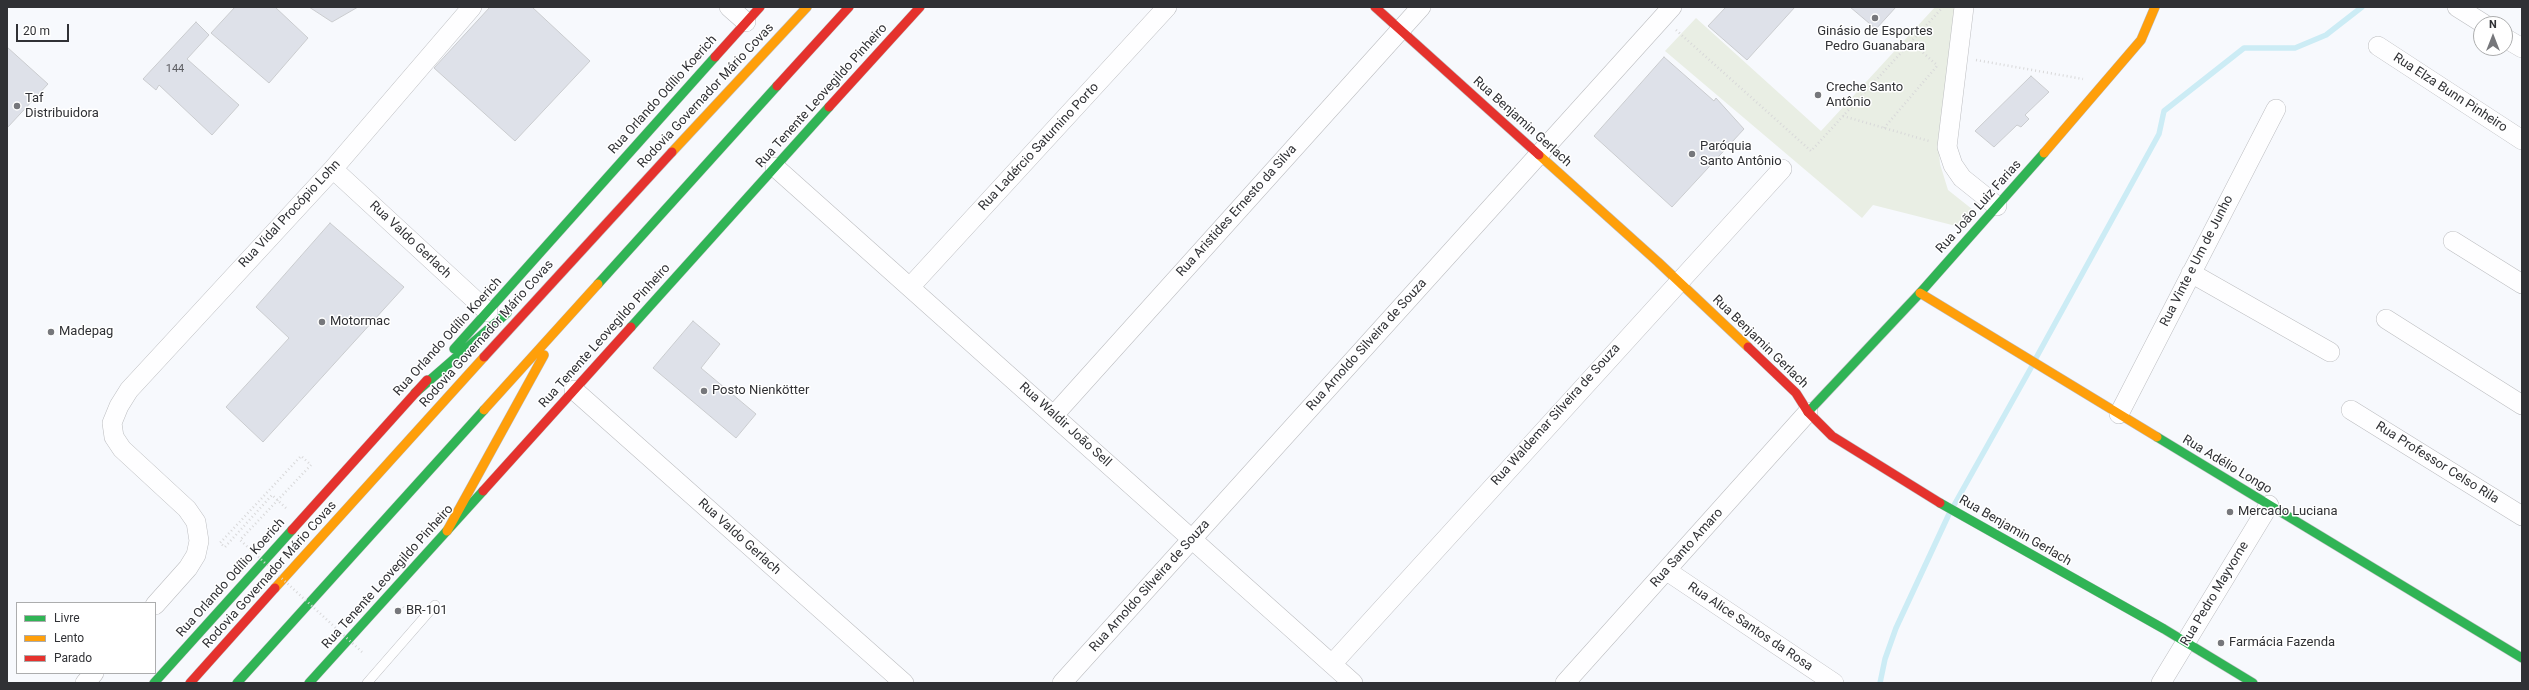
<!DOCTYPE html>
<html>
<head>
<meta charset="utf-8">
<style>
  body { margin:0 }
  #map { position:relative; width:2529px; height:690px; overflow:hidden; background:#f7f9fd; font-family:Roboto,sans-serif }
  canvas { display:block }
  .frame { position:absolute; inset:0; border:8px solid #303135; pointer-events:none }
  .legend { position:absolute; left:16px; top:602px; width:140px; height:72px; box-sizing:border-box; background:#fff; border:1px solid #acadae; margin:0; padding:5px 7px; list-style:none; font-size:12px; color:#303135 }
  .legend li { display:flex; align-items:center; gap:8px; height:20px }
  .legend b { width:20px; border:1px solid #acadae }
  .north { position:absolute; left:2473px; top:16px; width:40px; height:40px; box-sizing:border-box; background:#fff; border:1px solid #acadae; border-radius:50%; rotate:0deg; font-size:11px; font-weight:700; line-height:16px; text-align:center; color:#303135 }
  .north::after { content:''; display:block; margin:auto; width:14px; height:18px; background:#76777b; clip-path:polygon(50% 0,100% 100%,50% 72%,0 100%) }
  .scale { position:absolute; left:16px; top:24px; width:53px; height:18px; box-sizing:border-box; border:2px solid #303135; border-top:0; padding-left:5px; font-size:12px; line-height:14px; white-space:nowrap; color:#303135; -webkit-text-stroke:3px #fff; paint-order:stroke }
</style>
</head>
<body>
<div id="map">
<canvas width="2529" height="690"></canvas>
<div class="frame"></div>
<ul class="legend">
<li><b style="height:5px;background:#30b455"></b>Livre</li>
<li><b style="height:5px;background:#ff9f0a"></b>Lento</li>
<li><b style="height:5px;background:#e5322d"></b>Parado</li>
</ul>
<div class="north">N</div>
<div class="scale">20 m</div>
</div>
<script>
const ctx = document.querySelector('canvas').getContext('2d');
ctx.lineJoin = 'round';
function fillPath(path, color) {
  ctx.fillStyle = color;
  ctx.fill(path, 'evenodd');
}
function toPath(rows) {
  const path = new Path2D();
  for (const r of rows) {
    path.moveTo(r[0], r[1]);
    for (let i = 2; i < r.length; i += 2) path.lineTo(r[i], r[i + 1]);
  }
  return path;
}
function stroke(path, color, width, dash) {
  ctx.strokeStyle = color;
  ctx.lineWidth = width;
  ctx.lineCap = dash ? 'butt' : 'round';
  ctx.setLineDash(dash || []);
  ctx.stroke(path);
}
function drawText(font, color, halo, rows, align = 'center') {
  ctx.font = font + ' Roboto,sans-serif';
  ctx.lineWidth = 3;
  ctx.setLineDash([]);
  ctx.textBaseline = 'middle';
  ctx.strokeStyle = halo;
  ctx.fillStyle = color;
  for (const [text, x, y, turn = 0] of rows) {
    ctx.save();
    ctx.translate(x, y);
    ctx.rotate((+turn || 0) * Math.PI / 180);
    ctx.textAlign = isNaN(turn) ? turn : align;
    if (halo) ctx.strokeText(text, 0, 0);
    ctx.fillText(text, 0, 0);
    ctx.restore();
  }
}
const green = toPath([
  [1935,7,1952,7,1956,11,1938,141,1940,164,1948,190,1977,213,1964,228,1873,205,1862,218,1665,51,1696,18,1821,131]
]);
const stream = toPath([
  [2036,358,2159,134,2164,111,2244,48,2295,48,2326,35,2362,7],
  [1953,507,2032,366],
  [1880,683,1885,659,1896,628,1949,514]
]);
const building = toPath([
  [235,7,275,7,308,38,269,83,211,33,235,7],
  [309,7,358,7,332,22,309,7],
  [490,7,532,7,590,61,515,141,434,68,490,7],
  [1726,7,1795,7,1747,60,1708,26,1726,7],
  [1850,7,1896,7,1876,29,1850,7],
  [196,22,209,35,187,59,239,105,212,135,159,85,156,90,143,79,196,22],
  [7,47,48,84,7,128,7,47],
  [1664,57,1714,101,1716,98,1744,129,1672,207,1594,136,1664,57],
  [2031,76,2049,92,2025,115,2029,119,2021,127,2017,125,1994,147,1975,131,2031,76],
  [330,223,404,287,263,442,226,407,289,338,256,307,330,223],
  [693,321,720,344,701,368,756,414,736,438,653,368,693,321]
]);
const path = toPath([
  [1676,30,1811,151,1943,7],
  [1911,42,1938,66],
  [1976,60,2083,79],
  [1843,116,1929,141],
  [1884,128,1937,66],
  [286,508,272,495,225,547,220,543,301,456,311,465],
  [403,607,411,614]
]);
const lane = toPath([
  [367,683,435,605]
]);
const street = toPath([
  [729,7,746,22],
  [1964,7,1947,147,1953,165,1962,178,1997,206],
  [2457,7,2484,24],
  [2505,38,2522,48],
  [2378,46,2522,140],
  [775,167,1353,683],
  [333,169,488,312],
  [2453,241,2522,284],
  [2191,273,2330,352],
  [910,287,1167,7],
  [2386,319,2522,405],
  [574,390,904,683],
  [2351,410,2522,516],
  [2119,414,2276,109],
  [1054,415,1421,7],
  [1667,571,1834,683],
  [155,605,188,568,196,555,199,541,196,522,187,509,122,449,114,437,112,423,119,406,129,390,333,169,472,7],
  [1332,664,1782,169],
  [85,683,94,673],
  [1062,683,1672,7],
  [1565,683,1808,412],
  [2161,683,2269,505]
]);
const fast = toPath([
  [598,284,777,86],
  [631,327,829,107],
  [454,349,715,57],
  [415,393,507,313],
  [1808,412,1920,293,2044,153],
  [2157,437,2522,658],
  [1940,503,2164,629,2253,683],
  [154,683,292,530],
  [237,683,484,410],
  [309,683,483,491]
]);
const slow = toPath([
  [672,152,807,7],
  [2044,153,2141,40,2155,7],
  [1539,155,1658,262,1748,347],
  [1920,293,2157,437],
  [484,410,598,284],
  [447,531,544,355],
  [275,588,484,357]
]);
const jam = toPath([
  [1375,7,1539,155],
  [715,57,760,7],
  [777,86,849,7],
  [829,107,920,7],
  [1748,347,1796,393,1808,412,1832,436,1940,503],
  [484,357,672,152],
  [483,491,631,327],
  [292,530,427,380],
  [190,683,275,588]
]);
const pathBridge = toPath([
  [311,465,240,540,362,652]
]);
const markers = [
  [1875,18,4,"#76777b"],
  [1818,95,4,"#76777b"],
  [17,106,4,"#76777b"],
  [1692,154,4,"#76777b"],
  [322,322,4,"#76777b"],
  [51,332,4,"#76777b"],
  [704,391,4,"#76777b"],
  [2230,512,4,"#76777b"],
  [398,611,4,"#76777b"],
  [2221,643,4,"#76777b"]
];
const numberNames = [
  ["144",175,69]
];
const poiNames = [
  ["Ginásio de Esportes",1875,32,"center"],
  ["Pedro Guanabara",1875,47,"center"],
  ["Creche Santo",1826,88],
  ["Antônio",1826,103],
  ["Taf",25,99],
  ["Distribuidora",25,114],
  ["Paróquia",1700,147],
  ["Santo Antônio",1700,162],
  ["Motormac",330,322],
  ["Madepag",59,332],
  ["Posto Nienkötter",712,391],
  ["Mercado Luciana",2238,512],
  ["BR-101",406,611],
  ["Farmácia Fazenda",2229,643]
];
const streetNames = [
  ["Rua Elza Bunn Pinheiro",2450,93,33],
  ["Rua Orlando Odílio Koerich",663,95,-48],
  ["Rodovia Governador Mário Covas",706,96,-47],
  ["Rua Tenente Leovegildo Pinheiro",822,96,-48],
  ["Rua Benjamin Gerlach",1522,122,42],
  ["Rua Ladércio Saturnino Porto",1039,147,-47],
  ["Rua João Luiz Farias",1979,207,-48],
  ["Rua Aristides Ernesto da Silva",1237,211,-48],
  ["Rua Vidal Procópio Lohn",290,214,-47],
  ["Rua Valdo Gerlach",410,240,43],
  ["Rua Vinte e Um de Junho",2197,261,-63],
  ["Rodovia Governador Mário Covas",487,334,-48],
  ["Rua Tenente Leovegildo Pinheiro",605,336,-48],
  ["Rua Orlando Odílio Koerich",448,337,-48],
  ["Rua Benjamin Gerlach",1760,342,44],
  ["Rua Arnoldo Silveira de Souza",1367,345,-48],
  ["Rua Waldemar Silveira de Souza",1556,415,-48],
  ["Rua Waldir João Sell",1065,425,42],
  ["Rua Professor Celso Rila",2437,463,32],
  ["Rua Adélio Longo",2227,465,31],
  ["Rua Benjamin Gerlach",2015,531,30],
  ["Rua Valdo Gerlach",739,537,42],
  ["Rua Santo Amaro",1687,548,-48],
  ["Rodovia Governador Mário Covas",270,575,-48],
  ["Rua Tenente Leovegildo Pinheiro",388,577,-48],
  ["Rua Orlando Odílio Koerich",231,578,-48],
  ["Rua Arnoldo Silveira de Souza",1150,586,-48],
  ["Rua Pedro Mayvorne",2215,594,-59],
  ["Rua Alice Santos da Rosa",1750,627,34]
];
fillPath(green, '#e9eee4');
stroke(stream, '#ccecf5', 5.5);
fillPath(building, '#dee1e9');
stroke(building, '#cacccf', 1);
stroke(lane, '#bcbdc0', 10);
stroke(street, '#bcbdc0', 20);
stroke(fast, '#bcbdc0', 10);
stroke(slow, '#bcbdc0', 10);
stroke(jam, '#bcbdc0', 10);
stroke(path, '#d8d8d9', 2.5, [1, 3]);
stroke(lane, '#fefeff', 9);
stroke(street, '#fefeff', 19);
stroke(fast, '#30b455', 9);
stroke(slow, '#ff9f0a', 9);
stroke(jam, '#e5322d', 9);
stroke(pathBridge, '#d8d8d9', 2.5, [1, 3]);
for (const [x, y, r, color] of markers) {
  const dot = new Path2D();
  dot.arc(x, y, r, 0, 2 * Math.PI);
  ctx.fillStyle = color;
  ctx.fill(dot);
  stroke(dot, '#fff', 1.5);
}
drawText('11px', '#5c5d62', null, numberNames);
drawText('13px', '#303135', '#fff', poiNames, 'left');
drawText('13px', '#303135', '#fff', streetNames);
</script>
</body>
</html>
